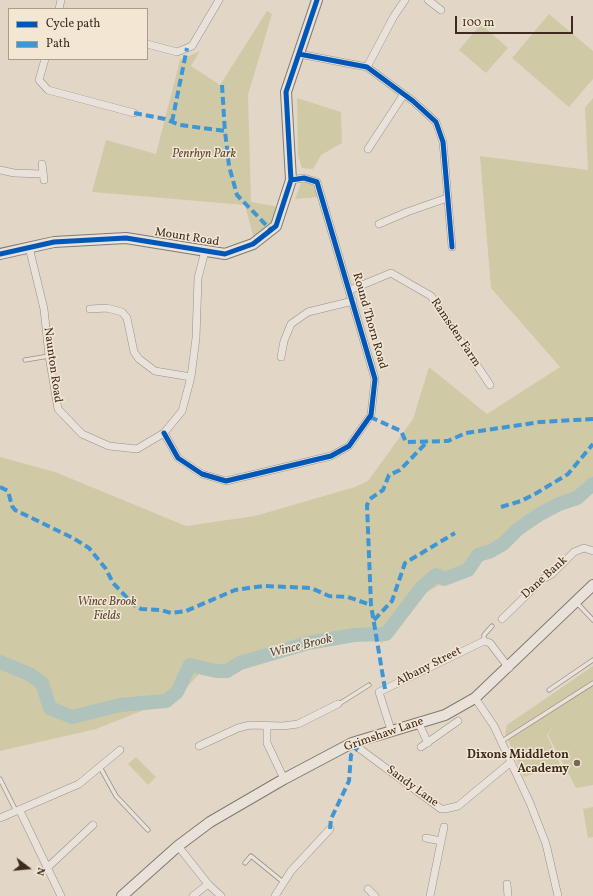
<!DOCTYPE html>
<html>
<head>
<meta charset="utf-8">
<style>
  body { margin:0 }
  #map { position:relative; width:593px; height:896px; overflow:hidden; background:#e2d7c7; font-family:Vollkorn,serif }
  canvas { display:block }
  .legend { position:absolute; left:8px; top:8px; width:140px; height:52px; box-sizing:border-box; background:#f3e7d3; border:1px solid #ab9c8b; margin:0; padding:5px 7px; list-style:none; font-size:12px; color:#3e2b1f }
  .legend li { display:flex; align-items:center; gap:8px; height:20px }
  .legend b { width:20px; border:1px solid #ab9c8b }
  .north { position:absolute; left:8px; top:848px; width:40px; height:40px; -webkit-text-stroke:3px #f3e7d3; paint-order:stroke; rotate:106deg; font-size:11px; font-weight:700; line-height:16px; text-align:center; color:#3e2b1f }
  .north::after { content:''; display:block; margin:auto; width:14px; height:18px; background:#3e2b1f; clip-path:polygon(50% 0,100% 100%,50% 72%,0 100%) }
  .scale { position:absolute; left:455px; top:16px; width:118px; height:18px; box-sizing:border-box; border:2px solid #3e2b1f; border-top:0; padding-left:5px; font-size:12px; line-height:14px; white-space:nowrap; color:#3e2b1f; -webkit-text-stroke:3px #f3e7d3; paint-order:stroke }
</style>
</head>
<body>
<div id="map">
<canvas width="593" height="896"></canvas>
<ul class="legend">
<li><b style="height:5px;background:#0057b8"></b>Cycle path</li>
<li><b style="height:5px;background:#3f96d5"></b>Path</li>
</ul>
<div class="north">N</div>
<div class="scale">100 m</div>
</div>
<script>
const ctx = document.querySelector('canvas').getContext('2d');
ctx.lineJoin = 'round';
function fillPath(path, color) {
  ctx.fillStyle = color;
  ctx.fill(path, 'evenodd');
}
function toPath(rows) {
  const path = new Path2D();
  for (const r of rows) {
    path.moveTo(r[0], r[1]);
    for (let i = 2; i < r.length; i += 2) path.lineTo(r[i], r[i + 1]);
  }
  return path;
}
function stroke(path, color, width, dash) {
  ctx.strokeStyle = color;
  ctx.lineWidth = width;
  ctx.lineCap = dash ? 'butt' : 'round';
  ctx.setLineDash(dash || []);
  ctx.stroke(path);
}
function drawText(font, color, halo, rows, align = 'center') {
  ctx.font = font + ' Vollkorn,serif';
  ctx.lineWidth = 3;
  ctx.setLineDash([]);
  ctx.textBaseline = 'middle';
  ctx.strokeStyle = halo;
  ctx.fillStyle = color;
  for (const [text, x, y, turn = 0] of rows) {
    ctx.save();
    ctx.translate(x, y);
    ctx.rotate((+turn || 0) * Math.PI / 180);
    ctx.textAlign = isNaN(turn) ? turn : align;
    if (halo) ctx.strokeText(text, 0, 0);
    ctx.fillText(text, 0, 0);
    ctx.restore();
  }
}
const green = toPath([
  [267,11,272,14,248,95,251,202,280,207,274,224,254,239,245,205,92,192,106,140,156,154,180,60,200,51,191,66,220,85],
  [549,14,593,51,593,79,569,107,512,58],
  [481,24,508,48,486,73,459,50],
  [297,98,341,112,342,143,321,155,313,169,302,168,298,155],
  [593,98,593,489,584,496,519,531,505,545,489,555,479,557,469,573,456,579,444,582,421,596,389,637,381,643,376,638,332,642,300,649,264,658,226,675,202,671,173,702,154,706,96,729,0,751,0,457,55,472,186,526,255,516,355,487,368,481,413,419,429,367,487,414,560,367,491,288,480,156,588,170,585,108],
  [307,181,314,184,319,197,295,199,301,183],
  [593,666,593,785,576,788,548,735,554,725,547,735,560,764,524,777,505,733,507,725],
  [136,757,156,777,148,785,128,764],
  [593,807,593,837,588,838,583,809]
]);
const river = toPath([
  [0,662,29,674,42,683,50,708,72,717,120,705,166,701,177,692,190,665,216,671,227,671,240,663,308,643,354,635,386,634,422,587,436,575,444,579,468,570,478,555,491,551,503,544,518,529,540,514,559,504,577,498,593,484]
]);
const lane = toPath([
  [25,360,49,356],
  [577,603,593,620],
  [484,641,484,635,492,626],
  [549,690,593,660],
  [339,704,369,685],
  [502,741,593,683],
  [100,767,116,796,148,830],
  [0,779,16,811],
  [245,863,251,856,283,882]
]);
const street = toPath([
  [428,0,441,10],
  [59,9,61,0],
  [147,44,177,52,192,46,219,0],
  [299,54,367,67,413,101,436,122,443,142,452,247],
  [45,59,39,80,48,90,134,113],
  [367,67,394,16,405,0],
  [368,149,404,94],
  [42,164,44,180],
  [0,170,14,173,42,174],
  [379,224,407,212,447,198],
  [29,247,44,309,49,356,58,409,82,434,109,446,137,449,164,433,182,411,191,377,196,338,198,278,205,251],
  [350,290,391,273,431,296,490,385],
  [90,309,107,308,122,312,127,318,134,352,139,359,155,371,191,377],
  [281,357,284,341,291,324,308,312,353,301],
  [164,433,178,458,202,474,226,481,331,456,349,446,371,415,375,379,317,182,304,178,291,180],
  [502,619,543,579,552,574,574,552,584,548,593,551],
  [475,698,494,726,530,803,546,844,558,896],
  [419,724,428,743],
  [267,726,267,743,284,779],
  [391,730,379,692,484,641,490,643,509,668],
  [352,743,441,809,445,809,458,806,511,762],
  [199,746,238,728,250,725,283,726,298,724,338,704],
  [421,747,458,721],
  [20,811,61,896],
  [0,818,79,784,120,750],
  [426,838,441,841],
  [178,846,208,884,221,896],
  [47,868,93,825],
  [507,884,508,896],
  [368,889,375,896],
  [193,896,208,884],
  [275,896,291,871,330,829],
  [430,896,444,827]
]);
const secondary = toPath([
  [0,254,54,242,126,238,225,254,253,244,276,226,291,180,286,92,317,0],
  [122,896,178,846,210,822,284,779,352,743,445,715,475,698,593,585]
]);
const quiet = toPath([
  [222,85,225,133],
  [134,113,165,119,180,125,225,131,229,166,237,195,271,230],
  [172,122,187,48],
  [370,417,401,431,406,442,448,441,466,433,540,422,593,419],
  [0,487,8,491,12,506,15,510,73,538,89,548,106,569,113,583,134,605,141,609,161,610,171,613,186,611,235,590,263,586,311,588,329,596,348,597,371,605],
  [501,507,521,501,535,494,568,474,593,444],
  [374,620,392,601,405,563,455,533],
  [385,689,371,605,367,505,370,499,383,490,389,475,400,470,428,441],
  [330,829,331,819,349,781,351,755,358,747]
]);
const cycleway = toPath([
  [299,54,367,67,413,101,436,122,443,142,452,247],
  [0,254,54,242,126,238,225,254,253,244,276,226,291,180,286,92,317,0],
  [164,433,178,458,202,474,226,481,331,456,349,446,371,415,375,379,317,182,304,178,291,180]
]);
const markers = [
  [577,763,4,"#77675a"]
];
const parkNames = [
  ["Penrhyn Park",204,155],
  ["Wince Brook",107,603],
  ["Fields",107,617]
];
const streetNames = [
  ["Mount Road",187,238,9],
  ["Round Thorn Road",369,321,74],
  ["Ramsden Farm",455,333,56],
  ["Naunton Road",52,365,82],
  ["Dane Bank",545,578,-42],
  ["Albany Street",429,667,-27],
  ["Grimshaw Lane",384,735,-19],
  ["Sandy Lane",412,787,36]
];
const poiNames = [
  ["Dixons Middleton",569,756],
  ["Academy",569,770]
];
const waterNames = [
  ["Wince Brook",301,647,-14]
];
fillPath(green, '#cfc9a6');
stroke(river, '#b0c2bc', 14);
stroke(lane, '#999187', 5);
stroke(street, '#999187', 8);
stroke(secondary, '#827a70', 12);
stroke(lane, '#e8e2da', 3.5);
stroke(street, '#e8e2da', 7);
stroke(secondary, '#e8e2da', 10);
stroke(quiet, '#3f96d5', 4, [8, 4]);
stroke(cycleway, '#0057b8', 5);
for (const [x, y, r, color] of markers) {
  const dot = new Path2D();
  dot.arc(x, y, r, 0, 2 * Math.PI);
  ctx.fillStyle = color;
  ctx.fill(dot);
  stroke(dot, '#f3e7d3', 1.5);
}
drawText('italic 12px', '#584835', '#f3e7d3', parkNames);
drawText('12px', '#3e2b1f', '#f3e7d3', streetNames);
drawText('bold 12px', '#3e2b1f', '#f3e7d3', poiNames, 'right');
drawText('italic 13px', '#554e45', '#f3e7d3', waterNames);
</script>
</body>
</html>
